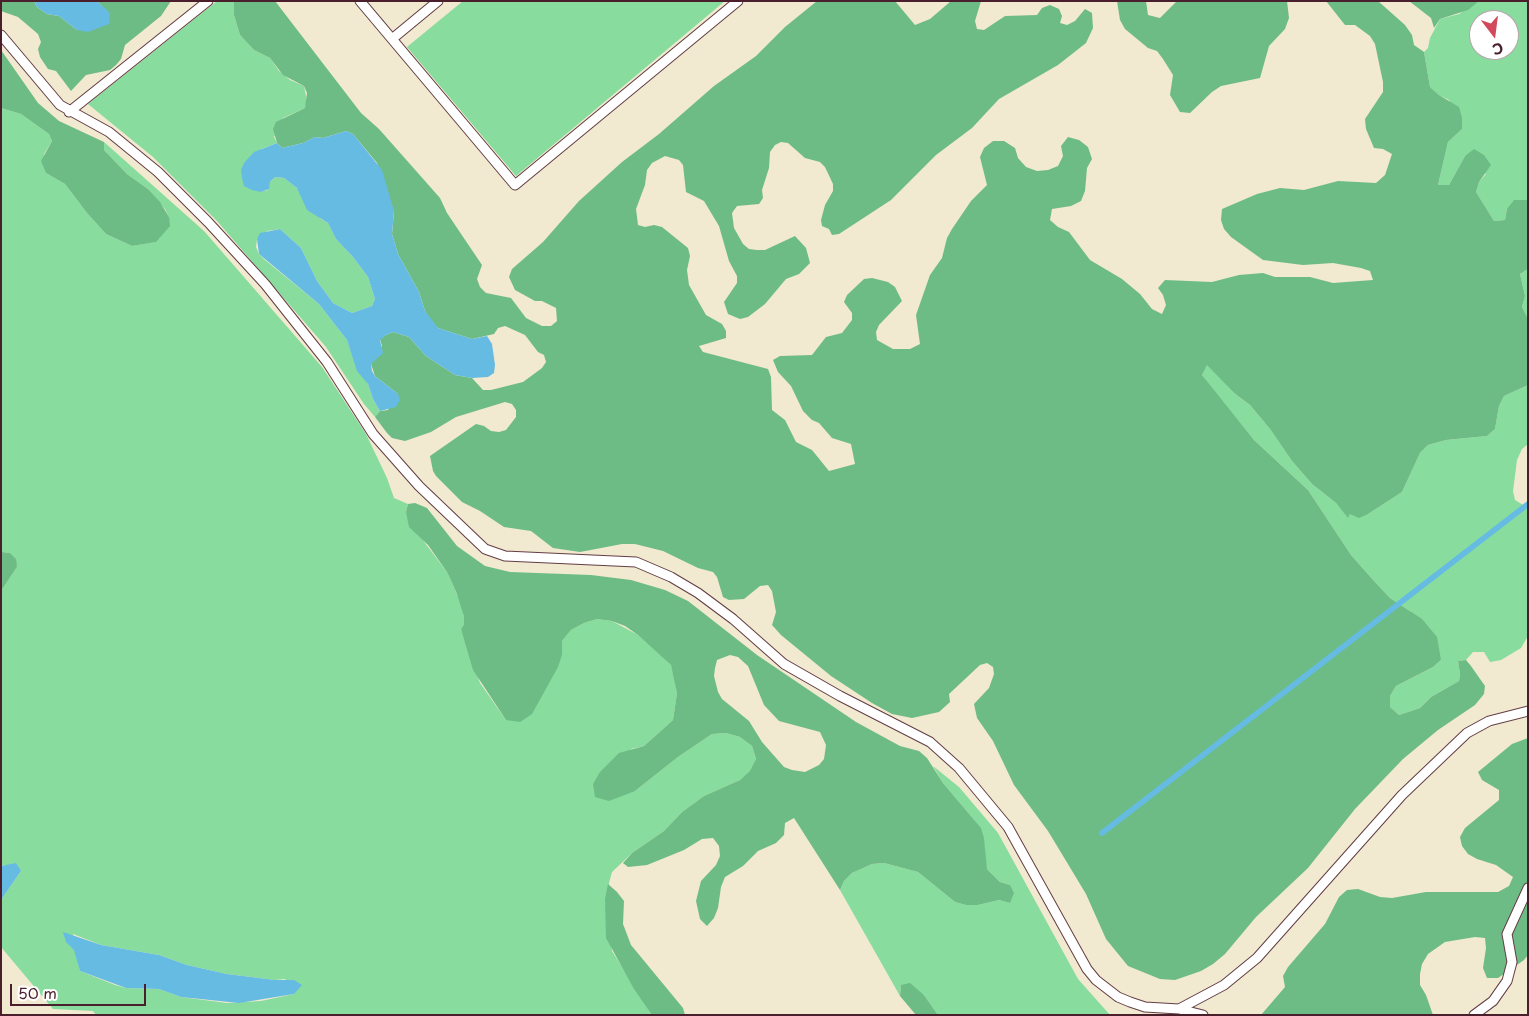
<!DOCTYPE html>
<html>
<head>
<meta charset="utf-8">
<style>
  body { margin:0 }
  #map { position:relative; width:1529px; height:1016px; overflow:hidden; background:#f1e9d0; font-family:"Playpen Sans",sans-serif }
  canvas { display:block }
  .frame { position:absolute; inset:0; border:2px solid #4a1f2b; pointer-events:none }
  .north { position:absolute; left:1469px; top:10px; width:50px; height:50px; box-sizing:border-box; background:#fff; border:1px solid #b7a5aa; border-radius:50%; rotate:165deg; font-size:14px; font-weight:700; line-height:20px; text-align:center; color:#4a1f2b }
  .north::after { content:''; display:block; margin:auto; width:18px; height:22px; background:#d1495b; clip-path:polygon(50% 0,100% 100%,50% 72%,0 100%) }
  .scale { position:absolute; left:10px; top:984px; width:136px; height:22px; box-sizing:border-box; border:2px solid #4a1f2b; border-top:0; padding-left:6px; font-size:15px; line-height:18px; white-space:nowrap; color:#4a1f2b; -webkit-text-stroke:4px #fff; paint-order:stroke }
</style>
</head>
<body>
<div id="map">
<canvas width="1529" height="1016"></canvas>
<div class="frame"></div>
<div class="north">С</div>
<div class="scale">50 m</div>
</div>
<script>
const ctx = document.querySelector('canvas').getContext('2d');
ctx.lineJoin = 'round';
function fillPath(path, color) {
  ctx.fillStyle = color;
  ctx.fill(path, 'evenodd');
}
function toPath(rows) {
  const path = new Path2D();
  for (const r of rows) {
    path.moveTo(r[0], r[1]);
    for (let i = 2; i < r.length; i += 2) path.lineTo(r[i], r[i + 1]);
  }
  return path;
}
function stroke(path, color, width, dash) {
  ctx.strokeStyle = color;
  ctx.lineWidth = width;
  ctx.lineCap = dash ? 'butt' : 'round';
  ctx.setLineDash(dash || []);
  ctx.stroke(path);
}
const green = toPath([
  [217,1,234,1,234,15,240,35,254,50,270,58,279,71,290,80,304,86,307,101,305,108,283,118,274,137,277,143,261,149,260,192,268,190,270,182,275,177,284,178,297,188,321,219,328,223,336,239,353,257,368,277,375,299,372,306,352,313,333,303,317,281,301,248,280,229,267,231,257,239,256,247,259,254,265,260,319,304,347,340,355,363,368,384,373,399,380,411,375,417,364,404,326,347,217,221,153,157,88,104],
  [463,1,725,1,516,176,407,47],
  [1479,1,1528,1,1528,200,1507,209,1505,220,1494,221,1476,192,1479,182,1486,174,1465,156,1449,185,1438,185,1448,142,1462,129,1449,100,1439,95,1430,87,1424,52,1428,48,1430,38,1440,19,1459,14],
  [1479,20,1509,20,1509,50,1479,50],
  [1,108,21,114,49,134,52,141,44,154,46,173,65,184,87,213,106,234,132,246,155,242,169,217,165,209,148,189,127,174,104,150,104,142,204,231,322,367,366,434,387,478,394,498,408,504,406,512,422,539,447,572,460,601,464,617,464,624,461,629,480,683,506,720,544,691,562,655,562,641,571,630,584,623,597,619,612,621,638,635,660,654,671,665,675,679,677,693,673,720,644,746,631,749,635,791,678,757,712,734,726,733,740,737,752,746,756,759,751,771,740,780,704,796,682,812,664,831,632,853,612,872,605,898,612,951,652,1015,96,1015,93,1011,53,1009,1,947,1,900,21,871,6,865,1,866,1,591,17,567,10,553,1,552],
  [73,934,101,945,159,955,187,965,227,974,275,980,285,979,294,994,261,1001,227,1003,181,997,159,989,126,988,115,985,80,971],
  [1528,269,1528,319,1522,307,1525,296,1520,274],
  [1207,364,1234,393,1250,405,1270,429,1292,461,1312,484,1336,503,1348,517,1350,514,1368,514,1402,492,1420,453,1428,445,1446,440,1487,436,1495,429,1499,406,1504,396,1528,385,1528,444,1522,449,1517,460,1513,491,1515,500,1528,508,1528,636,1521,648,1501,660,1490,662,1484,652,1473,652,1466,660,1458,661,1460,674,1459,681,1431,697,1420,708,1399,715,1390,707,1390,696,1396,686,1433,667,1441,660,1410,611,1390,598,1374,581,1351,555,1308,490,1254,440,1209,385,1202,375],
  [933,766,959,787,998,833,1078,979,1110,1015,938,1015,924,995,901,985,900,996,840,890,844,881,852,873,872,864,884,863,918,872,955,902,966,905,978,905,999,900,1010,903,1010,885,1000,882,987,869,984,859,985,848,975,821,943,783]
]);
const forest = toPath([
  [1,1,34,1,37,7,47,14,59,16,77,30,102,6,97,1,171,1,161,16,125,45,121,59,116,65,110,70,86,75,71,91,56,71,48,69,40,57,38,49,41,42,38,34,18,17,1,11],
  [234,1,275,1,361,113,379,129,440,198,447,213,482,265,477,279,480,287,486,293,511,298,526,318,542,326,551,326,557,321,556,308,542,301,535,301,515,290,509,277,512,269,543,242,579,201,622,162,659,134,714,86,756,56,785,27,817,1,895,1,915,25,930,19,951,1,981,1,975,21,977,29,984,30,1005,16,1037,15,1042,8,1050,5,1059,9,1062,16,1060,23,1067,25,1075,21,1085,9,1092,13,1093,28,1086,43,1058,65,999,99,972,128,936,155,891,200,839,234,832,235,829,229,822,226,821,220,825,205,833,191,833,184,825,167,820,162,805,158,788,143,781,142,775,145,770,152,769,168,762,190,763,198,759,204,737,206,732,213,734,228,743,244,749,249,757,250,765,250,795,236,806,248,810,263,799,274,786,279,765,304,748,317,740,319,728,314,724,302,737,283,737,276,729,261,719,226,704,201,686,192,683,165,679,160,665,156,652,163,647,170,645,185,636,209,638,225,645,227,654,225,662,227,688,248,690,256,687,270,689,285,706,315,722,324,726,331,726,338,699,346,703,352,768,369,771,377,772,410,785,420,796,442,812,450,829,471,855,464,851,444,832,438,819,423,812,420,803,411,791,386,778,372,773,360,780,356,812,355,826,337,842,333,852,320,852,313,844,302,847,295,864,279,872,278,888,282,895,287,902,301,879,325,876,332,877,340,893,349,910,349,920,344,916,315,930,275,942,258,947,238,952,229,971,201,987,185,980,157,984,148,993,141,1004,141,1015,148,1018,158,1026,167,1037,171,1048,170,1058,166,1063,156,1061,146,1068,137,1079,140,1088,147,1092,159,1087,168,1085,191,1081,201,1071,206,1052,209,1050,220,1058,227,1069,232,1090,260,1122,279,1140,294,1152,309,1162,314,1166,305,1163,295,1158,288,1165,280,1212,282,1239,275,1263,273,1275,277,1310,277,1333,283,1373,280,1370,271,1361,268,1333,263,1303,265,1263,260,1231,237,1224,229,1221,220,1222,209,1257,194,1280,188,1304,190,1338,181,1376,183,1385,175,1392,154,1383,149,1374,148,1366,129,1365,119,1383,92,1383,82,1375,44,1370,36,1355,25,1345,25,1326,1,1378,1,1405,25,1412,35,1414,45,1424,52,1430,87,1439,95,1459,107,1462,118,1462,129,1448,142,1438,185,1449,185,1465,156,1474,149,1484,155,1491,165,1479,182,1476,192,1494,221,1505,220,1507,209,1514,200,1528,200,1528,269,1520,274,1525,296,1522,307,1528,319,1528,385,1504,396,1499,406,1495,429,1487,436,1446,440,1428,445,1420,453,1402,492,1368,514,1359,518,1350,514,1348,518,1336,503,1312,484,1292,461,1270,429,1250,405,1234,393,1207,365,1202,375,1254,440,1308,490,1351,555,1374,581,1390,598,1422,619,1437,637,1441,660,1433,667,1396,686,1390,696,1390,707,1399,715,1420,708,1431,697,1459,681,1460,674,1458,661,1466,660,1471,666,1485,686,1484,694,1475,705,1438,730,1403,759,1355,809,1308,868,1256,917,1225,954,1213,964,1201,971,1175,980,1160,979,1128,966,1106,939,1086,894,1048,831,1014,785,993,741,977,718,974,704,989,688,994,674,993,667,987,663,980,665,949,694,950,702,939,712,912,718,892,714,872,703,831,676,781,635,772,625,776,612,772,591,768,585,760,586,744,599,729,600,723,597,717,577,713,572,698,568,663,551,635,544,622,544,580,552,553,548,531,531,504,527,480,511,462,502,436,476,433,471,430,456,476,424,484,426,491,431,499,432,506,430,516,417,516,410,512,404,505,402,456,417,431,432,405,441,392,438,387,433,375,417,380,411,388,410,398,394,375,376,371,364,382,346,380,339,386,335,393,332,409,337,426,356,455,375,472,378,483,390,491,390,523,382,542,368,546,362,544,355,538,352,525,335,505,326,498,328,494,334,472,339,438,328,432,323,425,311,419,292,398,254,392,234,394,212,377,163,353,134,346,131,323,138,315,137,303,143,282,148,277,143,273,129,276,122,305,108,307,93,304,86,283,75,270,58,254,50,240,35,234,15],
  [1117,1,1146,1,1148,15,1160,18,1177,1,1287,1,1289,18,1285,29,1269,46,1260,78,1221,86,1212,92,1190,113,1180,112,1170,95,1173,75,1163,59,1157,51,1148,48,1125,29,1120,20],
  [1409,1,1479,1,1468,10,1440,19,1434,28,1431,18],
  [1,50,38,103,59,121,104,142,104,150,127,174,148,189,160,202,169,217,170,226,156,242,132,246,106,234,87,213,65,184,46,173,41,161,52,141,49,134,21,114,1,108],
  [415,503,427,508,457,546,485,566,510,572,591,575,631,580,665,590,688,601,757,655,856,722,900,746,919,751,927,758,943,783,981,828,984,838,987,869,1000,882,1010,885,1014,893,1010,903,999,900,978,905,966,905,955,902,918,872,884,863,872,864,852,873,844,881,840,890,794,818,785,823,784,835,776,843,758,851,743,866,725,877,721,887,718,908,714,918,707,926,700,919,696,901,701,881,716,865,720,856,719,846,713,838,702,839,684,850,647,865,628,867,623,863,632,853,664,831,682,812,704,796,740,780,750,771,756,759,752,746,740,737,726,733,712,734,678,757,635,791,609,801,595,797,593,784,600,772,619,753,644,746,673,720,677,693,671,665,638,635,625,626,612,621,597,619,584,623,571,630,562,641,562,655,558,667,532,714,520,722,506,720,473,670,461,629,464,624,464,617,457,594,447,572,428,545,409,527,406,512,408,504],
  [730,655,738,657,748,666,764,705,779,721,820,732,826,745,824,759,819,765,805,772,792,770,784,767,762,742,749,721,722,699,718,692,714,676,715,668,717,660],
  [2,552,10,553,16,559,17,567,1,591],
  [1528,738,1528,955,1524,960,1498,978,1487,978,1483,968,1486,948,1485,938,1475,937,1445,942,1428,954,1422,964,1420,974,1420,985,1426,995,1433,1015,1261,1015,1285,987,1283,976,1288,967,1325,924,1339,897,1347,890,1358,889,1380,897,1392,898,1426,892,1498,892,1509,886,1513,877,1496,865,1477,859,1468,854,1462,846,1460,837,1465,828,1499,800,1499,790,1482,780,1478,772,1512,744],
  [608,884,617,892,624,901,623,924,631,945,683,1008,685,1015,652,1015,634,989,606,938,605,898],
  [910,983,924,995,938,1015,916,1015,900,996,901,985]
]);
const water = toPath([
  [34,1,97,1,110,13,109,24,88,32,77,30,59,16,47,14,37,7],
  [346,131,353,134,382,170,394,211,392,234,398,254,419,292,425,311,438,328,472,339,487,336,492,344,495,365,494,373,488,377,472,378,455,375,426,356,409,337,393,332,386,335,380,340,383,353,371,364,372,371,375,376,398,394,400,400,396,407,380,411,373,399,368,384,357,371,347,340,319,304,259,254,257,239,260,233,280,229,301,248,317,281,333,303,352,313,372,306,375,299,368,277,353,257,336,239,328,223,307,210,297,188,284,178,275,177,270,182,269,189,261,192,252,190,244,186,242,178,241,170,244,163,254,152,277,143,282,148,303,143,315,137,323,138],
  [16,863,21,871,1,900,1,866],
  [63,932,101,945,159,955,187,965,227,974,275,980,294,980,302,985,294,994,239,1003,181,997,159,989,126,988,80,971,74,950,66,942]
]);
const stream = toPath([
  [1102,833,1528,504]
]);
const service = toPath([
  [360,1,515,185,738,1],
  [1,35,60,105,109,132,158,172,208,222,265,284,327,362,373,434,419,486,485,549,505,556,636,562,671,577,698,593,733,619,784,664,840,696,930,742,959,768,1008,827,1087,969,1096,980,1118,997,1130,1002,1145,1007,1179,1009,1203,1015],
  [392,39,438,1],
  [69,112,208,1],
  [1179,1009,1224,985,1257,958,1402,795,1467,733,1489,721,1528,711],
  [1474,1015,1493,1001,1507,981,1512,962,1507,934,1528,888]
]);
fillPath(green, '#87dc9e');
fillPath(forest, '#6dbc85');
fillPath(water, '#66bbe3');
stroke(stream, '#66bbe3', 5.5);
stroke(service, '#633d44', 11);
stroke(service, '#fff', 9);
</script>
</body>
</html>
